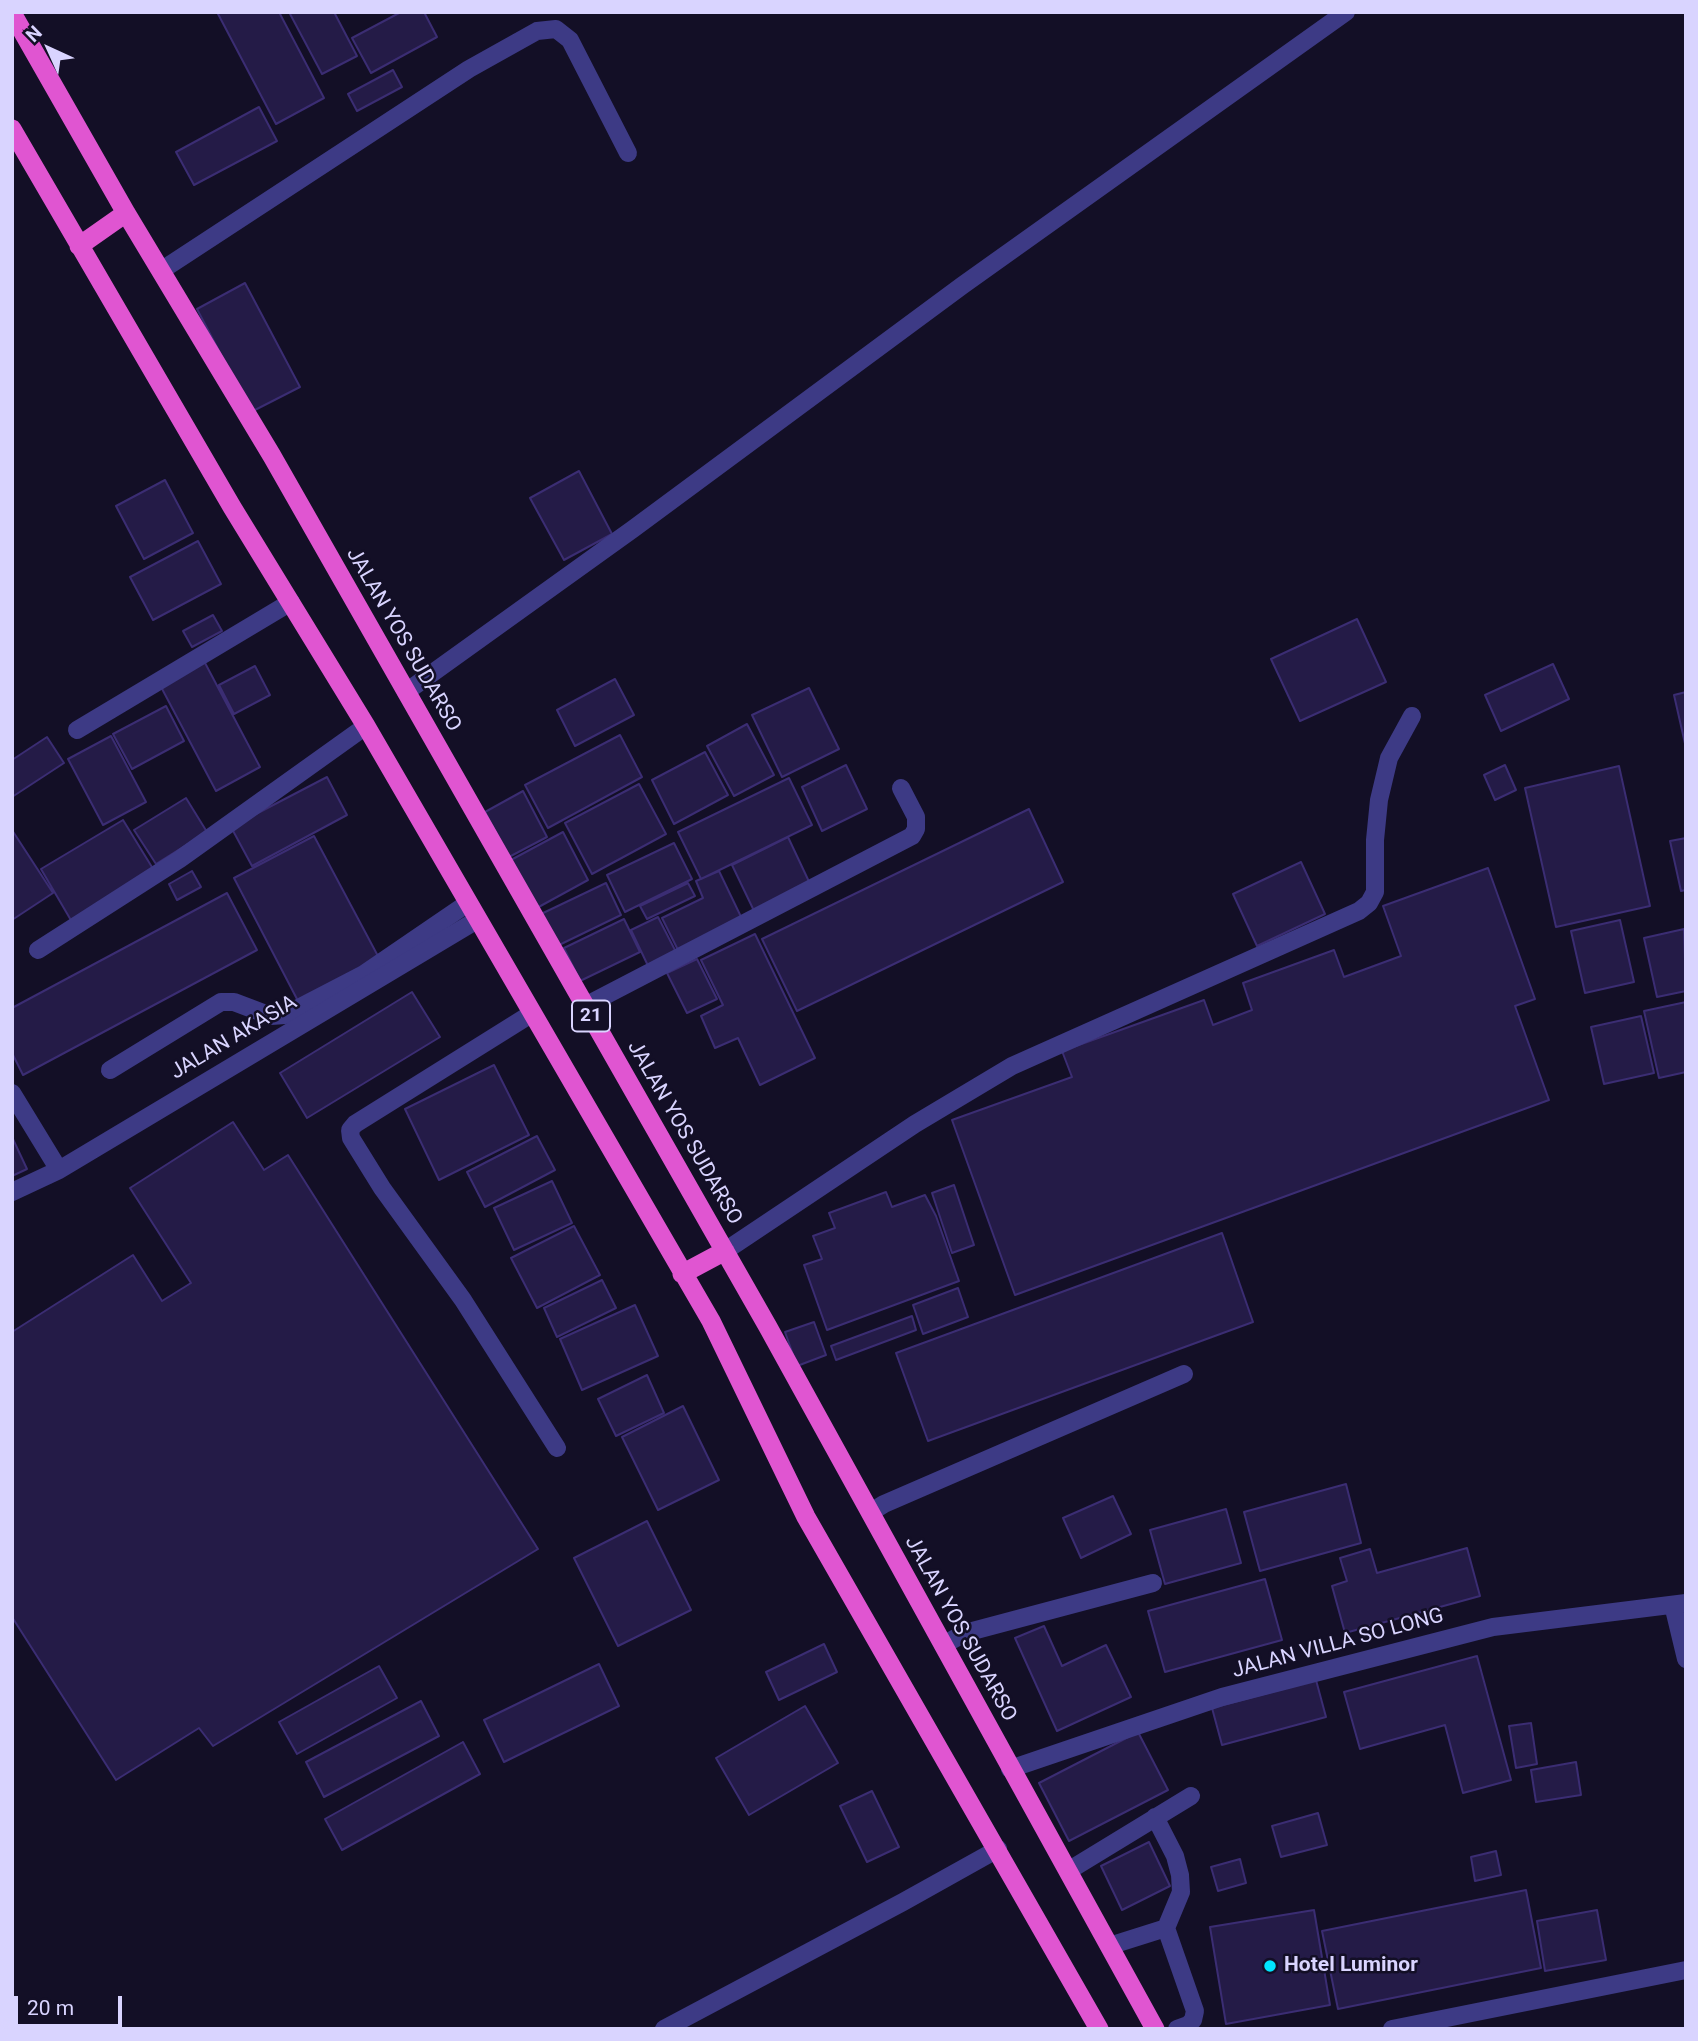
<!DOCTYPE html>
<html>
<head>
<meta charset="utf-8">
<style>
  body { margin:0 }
  #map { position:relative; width:1698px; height:2041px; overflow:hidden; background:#130f26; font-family:Roboto,sans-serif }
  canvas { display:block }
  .frame { position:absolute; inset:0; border:14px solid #d9d4ff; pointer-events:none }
  .north { position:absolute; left:14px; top:14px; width:70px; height:70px; -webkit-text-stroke:5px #130f26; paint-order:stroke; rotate:315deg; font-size:19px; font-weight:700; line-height:28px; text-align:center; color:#d9d4ff }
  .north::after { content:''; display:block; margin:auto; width:24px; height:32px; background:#d9d4ff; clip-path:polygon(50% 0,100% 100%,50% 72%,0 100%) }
  .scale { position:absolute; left:14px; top:1996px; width:108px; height:32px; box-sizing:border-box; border:4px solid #d9d4ff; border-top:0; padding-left:9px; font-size:21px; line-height:24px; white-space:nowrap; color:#d9d4ff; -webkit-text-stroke:5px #130f26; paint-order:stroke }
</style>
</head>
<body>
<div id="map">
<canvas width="1698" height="2041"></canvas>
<div class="frame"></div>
<div class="north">N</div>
<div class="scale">20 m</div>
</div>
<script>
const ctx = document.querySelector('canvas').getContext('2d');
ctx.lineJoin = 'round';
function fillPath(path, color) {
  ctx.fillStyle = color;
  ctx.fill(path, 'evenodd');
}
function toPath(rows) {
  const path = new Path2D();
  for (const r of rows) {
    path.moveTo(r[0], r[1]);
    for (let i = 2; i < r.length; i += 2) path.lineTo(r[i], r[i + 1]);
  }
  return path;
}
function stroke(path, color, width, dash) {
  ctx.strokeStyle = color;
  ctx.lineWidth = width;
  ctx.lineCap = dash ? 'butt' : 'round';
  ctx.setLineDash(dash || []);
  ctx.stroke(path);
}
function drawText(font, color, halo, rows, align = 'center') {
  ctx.font = font + ' Roboto,sans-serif';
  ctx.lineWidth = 5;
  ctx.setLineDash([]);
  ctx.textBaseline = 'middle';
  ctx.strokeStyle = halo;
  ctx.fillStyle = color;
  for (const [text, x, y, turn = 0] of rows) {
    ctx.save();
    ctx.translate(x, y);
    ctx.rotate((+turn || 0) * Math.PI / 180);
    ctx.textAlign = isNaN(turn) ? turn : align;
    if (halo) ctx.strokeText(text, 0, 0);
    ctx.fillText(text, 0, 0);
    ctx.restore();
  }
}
const building = toPath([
  [217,12,279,12,324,98,276,124,217,12],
  [289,12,334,12,357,56,322,74,289,12],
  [401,12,424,12,437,37,371,73,352,38,401,12],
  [393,70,402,87,357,111,348,94,393,70],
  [259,107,277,141,194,185,176,152,259,107],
  [245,283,300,387,251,412,197,309,245,283],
  [579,471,612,534,564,560,530,498,579,471],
  [165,480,193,533,144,559,116,506,165,480],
  [198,541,221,584,153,620,130,577,198,541],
  [213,615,222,631,192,647,183,631,213,615],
  [1357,619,1386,682,1300,721,1271,659,1357,619],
  [204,661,260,767,216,791,160,685,204,661],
  [1553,664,1569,699,1501,731,1485,695,1553,664],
  [255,666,270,695,234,714,219,685,255,666],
  [615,679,634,715,575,746,557,710,615,679],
  [809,688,839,749,782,777,752,715,809,688],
  [1686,692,1686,748,1674,695,1686,692],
  [166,706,184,741,132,769,113,734,166,706],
  [747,724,774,775,734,796,707,746,747,724],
  [620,735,642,777,548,828,525,785,620,735],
  [111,736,146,802,103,825,68,759,111,736],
  [47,737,64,763,12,797,12,760,47,737],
  [705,752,728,795,674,824,652,780,705,752],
  [846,765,867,809,822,831,802,787,846,765],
  [1505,765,1516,790,1495,800,1484,775,1505,765],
  [1619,766,1650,906,1556,927,1525,788,1619,766],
  [327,777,347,815,252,866,231,827,327,777],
  [789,778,812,825,701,879,678,832,789,778],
  [639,784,666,834,592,874,565,823,639,784],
  [523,791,547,837,509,857,485,812,523,791],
  [186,798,207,832,156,864,134,830,186,798],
  [1029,809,1063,882,797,1011,762,939,1029,809],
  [123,820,155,872,72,922,41,869,123,820],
  [12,830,53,893,12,920,12,830],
  [563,832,588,880,535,909,509,861,563,832],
  [314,836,379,958,298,1001,234,878,314,836],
  [788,837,812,888,756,915,732,865,788,837],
  [1686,838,1686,890,1681,891,1670,841,1686,838],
  [674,843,692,879,625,912,607,875,674,843],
  [1301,862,1325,914,1257,946,1233,894,1301,862],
  [1488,868,1535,999,1515,1006,1549,1100,1015,1295,952,1120,1072,1077,1062,1051,1204,1000,1213,1025,1252,1010,1243,983,1334,950,1344,977,1401,956,1383,906,1488,868],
  [192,871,201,887,177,900,169,884,192,871],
  [719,871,744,923,680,954,662,918,703,898,696,881,719,871],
  [606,883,621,915,557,946,541,914,606,883],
  [688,883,695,896,647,919,640,906,688,883],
  [227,893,257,950,23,1075,12,1053,12,1008,227,893],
  [658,917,678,956,650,970,631,930,658,917],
  [624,919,640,952,580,981,564,948,624,919],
  [1620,920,1634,982,1585,993,1571,931,1620,920],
  [1684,929,1686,991,1657,997,1644,938,1684,929],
  [755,934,815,1058,760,1085,738,1038,715,1048,701,1016,723,1005,701,960,755,934],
  [697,959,717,999,687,1013,667,973,697,959],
  [412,992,440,1037,307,1118,280,1073,412,992],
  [1686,1002,1686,1072,1659,1078,1644,1011,1686,1002],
  [1641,1016,1654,1073,1604,1084,1591,1027,1641,1016],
  [494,1065,529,1135,439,1180,405,1109,494,1065],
  [233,1122,264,1170,288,1155,538,1549,213,1746,199,1728,116,1780,12,1617,12,1332,133,1255,162,1301,191,1283,130,1188,233,1122],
  [537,1136,555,1170,485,1207,467,1172,537,1136],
  [12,1137,27,1169,12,1176,12,1137],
  [552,1181,572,1223,514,1250,494,1208,552,1181],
  [954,1185,974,1245,952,1253,932,1193,954,1185],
  [886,1192,892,1207,925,1195,936,1216,959,1281,827,1330,804,1265,822,1259,813,1236,835,1228,829,1213,886,1192],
  [574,1226,600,1275,537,1308,511,1258,574,1226],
  [1222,1233,1253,1322,928,1441,896,1353,1222,1233],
  [602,1280,616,1308,557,1337,544,1308,602,1280],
  [958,1288,968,1317,923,1334,913,1305,958,1288],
  [635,1305,658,1356,582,1390,560,1339,635,1305],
  [912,1316,916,1330,836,1360,831,1346,912,1316],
  [814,1322,826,1355,797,1366,785,1332,814,1322],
  [647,1375,664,1413,616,1436,598,1399,647,1375],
  [683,1406,719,1480,658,1510,622,1437,683,1406],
  [1346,1484,1361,1543,1260,1571,1244,1512,1346,1484],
  [1113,1496,1131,1534,1081,1558,1063,1518,1113,1496],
  [1226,1509,1241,1563,1165,1584,1150,1530,1226,1509],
  [647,1521,691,1610,618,1646,574,1558,647,1521],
  [1467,1548,1480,1596,1345,1633,1332,1586,1347,1581,1340,1558,1370,1549,1377,1573,1467,1548],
  [1265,1579,1282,1640,1165,1672,1148,1611,1265,1579],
  [1044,1626,1062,1666,1106,1645,1131,1697,1057,1731,1015,1638,1044,1626],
  [824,1644,837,1672,779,1700,766,1672,824,1644],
  [1477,1656,1511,1780,1463,1793,1445,1725,1360,1749,1344,1692,1477,1656],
  [599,1664,619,1706,504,1762,484,1720,599,1664],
  [379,1666,397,1698,297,1754,279,1722,379,1666],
  [1316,1680,1326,1717,1222,1745,1212,1708,1316,1680],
  [421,1701,439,1736,324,1797,306,1762,421,1701],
  [805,1706,838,1763,749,1815,716,1758,805,1706],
  [1531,1723,1537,1764,1516,1768,1509,1726,1531,1723],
  [1138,1732,1168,1790,1069,1841,1039,1783,1138,1732],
  [463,1742,480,1774,342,1850,325,1819,463,1742],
  [1576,1762,1581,1795,1536,1802,1531,1770,1576,1762],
  [872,1791,899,1847,867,1862,840,1806,872,1791],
  [1318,1813,1327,1845,1281,1857,1272,1826,1318,1813],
  [1149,1842,1170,1886,1122,1910,1101,1866,1149,1842],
  [1496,1851,1501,1875,1475,1881,1471,1857,1496,1851],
  [1240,1859,1246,1883,1218,1891,1211,1867,1240,1859],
  [1526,1890,1541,1968,1338,2009,1322,1931,1526,1890],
  [1314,1910,1330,2005,1226,2024,1210,1927,1314,1910],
  [1597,1910,1606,1960,1545,1971,1537,1921,1597,1910]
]);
const service = toPath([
  [162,270,469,69,537,31,556,29,570,40,628,153],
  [77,730,291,602],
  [38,950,180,859,366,726],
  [585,1006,912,836,916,829,916,817,901,788],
  [531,1014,355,1124,350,1130,351,1138,382,1188,463,1300,557,1448],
  [110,1070,221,1002,234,1002,271,1016,285,1015,364,974,468,903],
  [725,1251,915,1124,1012,1066,1359,911,1369,903,1375,892,1375,840,1379,800,1389,758,1412,716],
  [871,1512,884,1504,1184,1374],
  [943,1645,965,1633,1153,1583],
  [1155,1817,1175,1856,1180,1875,1181,1892,1166,1928],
  [1068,1871,1191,1796],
  [1109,1946,1166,1928,1195,2011,1193,2020,1188,2025,1177,2029]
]);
const minor = toPath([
  [406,692,633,529,963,285,1346,12],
  [12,1093,59,1170],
  [12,1192,59,1170,477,920],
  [1673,1605,1686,1659],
  [1010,1769,1222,1697,1493,1627,1686,1603],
  [664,2029,903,1902,998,1849],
  [1392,2029,1686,1970]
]);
const trunk = toPath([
  [12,13,126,213,272,456,768,1327,1155,2029],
  [12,129,232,507,366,726,711,1321,806,1517,1099,2029],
  [79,246,126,213],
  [682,1274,725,1251]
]);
const markers = [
  [1270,1966,7,"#00e5ff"]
];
const shields = [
  [591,1016,38]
];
const shieldNames = [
  ["21",591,1016]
];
const streetNames = [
  ["JALAN YOS SUDARSO",403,640,60],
  ["JALAN AKASIA",234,1038,-31],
  ["JALAN YOS SUDARSO",684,1133,60],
  ["JALAN YOS SUDARSO",960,1629,61],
  ["JALAN VILLA SO LONG",1338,1644,-15]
];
const poiNames = [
  ["Hotel Luminor",1284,1966]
];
fillPath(building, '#241b47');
stroke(building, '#3b2d73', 2);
stroke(service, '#3d3a85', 18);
stroke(minor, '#3d3a85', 18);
stroke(trunk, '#e055d1', 19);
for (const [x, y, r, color] of markers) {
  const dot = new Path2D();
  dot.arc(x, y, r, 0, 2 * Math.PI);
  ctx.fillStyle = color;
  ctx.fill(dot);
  stroke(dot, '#130f26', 2.5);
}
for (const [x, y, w] of shields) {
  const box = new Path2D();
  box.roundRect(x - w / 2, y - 15.5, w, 31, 5);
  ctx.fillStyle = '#130f26';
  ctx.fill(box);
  stroke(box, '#d9d4ff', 2);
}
drawText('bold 19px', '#d9d4ff', null, shieldNames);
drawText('21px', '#d9d4ff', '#130f26', streetNames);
drawText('bold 21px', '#d9d4ff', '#130f26', poiNames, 'left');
</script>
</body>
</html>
